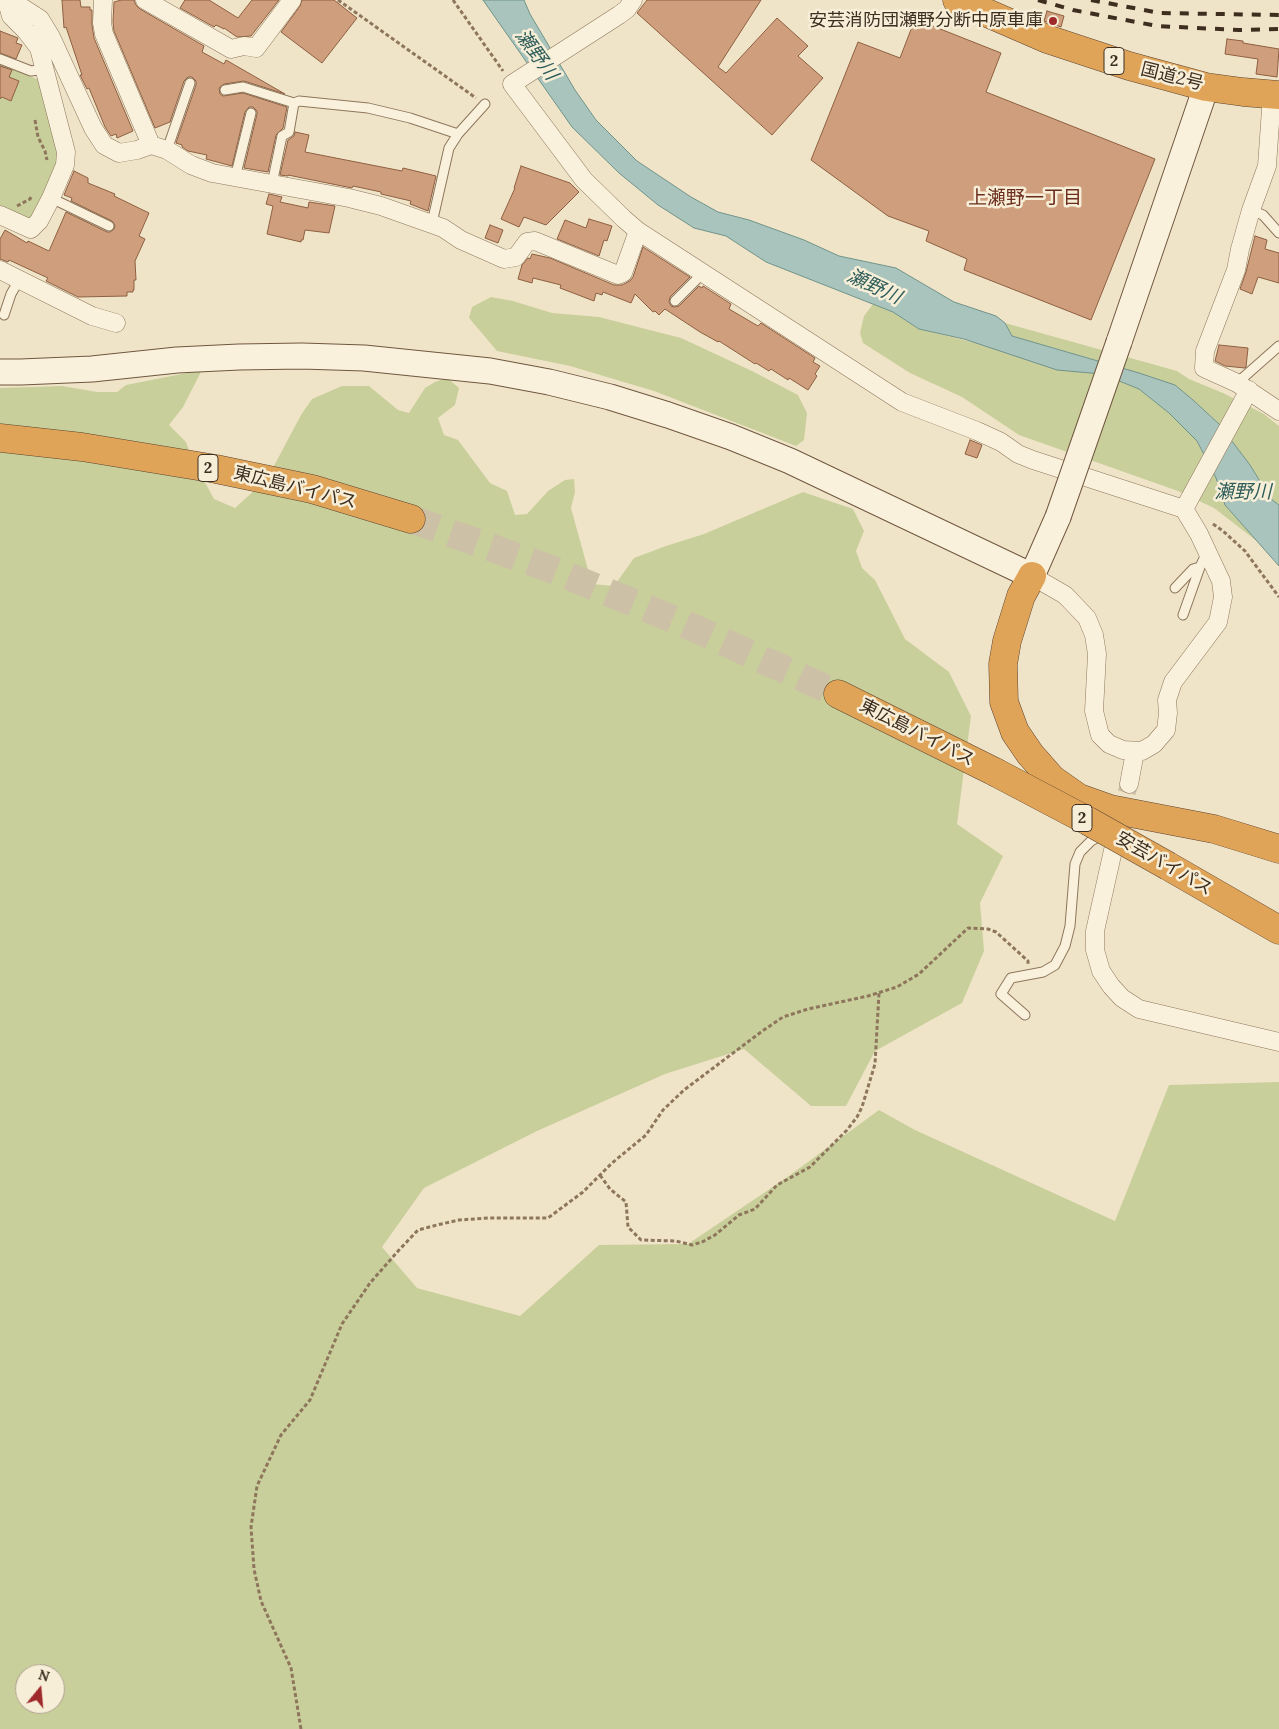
<!DOCTYPE html>
<html>
<head>
<meta charset="utf-8">
<style>
  body { margin:0 }
  #map { position:relative; width:1279px; height:1729px; overflow:hidden; background:#f0e4c8; font-family:Lora,serif }
  canvas { display:block }
  .north { position:absolute; left:15px; top:1664px; width:50px; height:50px; box-sizing:border-box; background:#f7eed8; border:1px solid #ada18e; border-radius:50%; rotate:17deg; font-size:14px; font-weight:700; line-height:20px; text-align:center; color:#3d2e20 }
  .north::after { content:''; display:block; margin:auto; width:18px; height:22px; background:#9e2a2b; clip-path:polygon(50% 0,100% 100%,50% 72%,0 100%) }
</style>
</head>
<body>
<div id="map">
<canvas width="1279" height="1729"></canvas>
<div class="north">N</div>
</div>
<script>
const ctx = document.querySelector('canvas').getContext('2d');
ctx.lineJoin = 'round';
function fillPath(path, color) {
  ctx.fillStyle = color;
  ctx.fill(path, 'evenodd');
}
function toPath(rows) {
  const path = new Path2D();
  for (const r of rows) {
    path.moveTo(r[0], r[1]);
    for (let i = 2; i < r.length; i += 2) path.lineTo(r[i], r[i + 1]);
  }
  return path;
}
function stroke(path, color, width, dash) {
  ctx.strokeStyle = color;
  ctx.lineWidth = width;
  ctx.lineCap = dash ? 'butt' : 'round';
  ctx.setLineDash(dash || []);
  ctx.stroke(path);
}
function drawText(font, color, halo, rows, align = 'center') {
  ctx.font = font + ' Lora,"Noto Sans JP",serif';
  ctx.lineWidth = 5;
  ctx.setLineDash([]);
  ctx.textBaseline = 'middle';
  ctx.strokeStyle = halo;
  ctx.fillStyle = color;
  for (const [text, x, y, turn = 0] of rows) {
    ctx.save();
    ctx.translate(x, y);
    ctx.rotate((+turn || 0) * Math.PI / 180);
    ctx.textAlign = isNaN(turn) ? turn : align;
    if (halo) ctx.strokeText(text, 0, 0);
    ctx.fillText(text, 0, 0);
    ctx.restore();
  }
}
const green = toPath([
  [0,63,39,80,55,135,59,165,32,218,24,221,0,210],
  [491,297,513,301,552,313,599,317,681,338,752,371,798,395,807,413,804,440,796,446,654,391,570,366,497,351,469,318,472,307],
  [873,304,893,312,919,329,1102,374,1139,389,1169,413,1197,441,1216,478,1225,505,1258,542,1214,508,1178,491,1019,435,962,397,910,373,863,343,860,333,864,316],
  [1005,323,1177,371,1189,379,1223,393,1264,414,1279,426,1279,505,1271,499,1250,465,1219,424,1193,400,1175,385,1139,373,1012,336],
  [202,370,183,407,169,425,186,442,192,458,214,499,235,508,267,479,301,415,312,399,342,386,369,386,398,410,409,413,425,388,435,382,447,378,459,388,455,405,438,418,444,435,458,440,490,483,507,491,515,515,527,514,548,491,565,480,574,479,575,492,571,508,592,584,614,586,634,558,666,546,704,534,803,492,853,509,864,531,856,551,862,568,875,580,905,639,949,672,971,716,957,824,1003,856,980,903,984,951,962,1003,875,1051,846,1106,811,1106,744,1049,665,1074,537,1131,424,1188,382,1247,417,1288,520,1316,599,1245,688,1244,786,1178,879,1110,915,1130,1115,1221,1169,1085,1279,1082,1279,1729,0,1729,0,388,62,386,97,392,117,392,126,385],
  [25,1674,55,1674,55,1704,25,1704]
]);
const water = toPath([
  [483,0,524,0,530,14,575,90,596,120,637,161,691,197,718,212,749,220,804,240,839,256,896,268,954,302,996,316,1005,323,1012,336,1139,373,1175,385,1193,400,1219,424,1250,465,1271,499,1279,505,1279,566,1225,505,1216,478,1197,441,1169,413,1139,389,1102,374,1057,370,964,339,919,329,893,312,766,262,726,236,694,228,658,205,619,173,572,127,483,0]
]);
const building = toPath([
  [62,0,80,0,81,7,90,7,90,10,92,10,92,25,94,38,133,131,117,138,116,134,111,136,105,127,89,88,87,89,80,75,82,75,66,27,64,28,62,0],
  [121,0,134,0,136,5,140,9,204,46,202,52,224,64,226,60,285,94,244,81,224,84,219,88,220,94,223,96,243,93,287,107,283,128,276,135,268,172,244,168,257,114,257,111,253,107,249,107,245,112,232,166,206,159,207,155,188,151,182,147,182,145,176,143,196,85,196,81,192,77,188,77,184,81,170,122,155,128,114,31,113,22,114,2,121,0],
  [185,0,209,0,238,18,252,0,279,0,251,36,237,37,224,28,224,29,216,25,214,27,180,8,185,0],
  [302,0,334,0,357,18,322,63,281,32,300,6,302,0],
  [647,0,761,0,718,67,726,73,777,18,808,46,798,56,823,78,772,135,637,13,647,0],
  [1047,11,1064,16,1061,27,1044,21,1047,11],
  [915,19,1001,53,986,92,1155,159,1091,320,964,270,967,259,926,241,929,231,888,216,811,160,858,42,900,58,915,19],
  [0,31,18,38,16,43,22,45,16,59,0,53,0,31],
  [1227,39,1243,41,1243,43,1279,49,1277,77,1256,74,1258,59,1225,54,1227,39],
  [0,66,12,70,9,77,19,81,11,101,2,97,0,99,0,66],
  [295,132,309,135,305,152,402,171,403,168,436,176,428,211,410,204,411,201,381,194,381,192,353,186,352,188,288,175,288,176,280,175,288,140,294,136,295,132],
  [521,166,570,183,579,192,546,225,524,217,519,227,501,219,515,188,514,188,521,166],
  [74,171,88,178,88,183,115,194,114,196,149,213,139,236,145,239,135,261,136,280,134,280,134,290,133,290,133,292,127,292,127,296,78,297,46,281,48,278,9,260,8,262,0,259,0,239,5,230,27,243,28,241,49,251,66,212,107,232,110,232,114,229,115,225,112,221,71,201,72,198,64,195,74,171],
  [269,194,282,197,280,202,308,208,309,202,335,206,329,233,305,230,303,240,301,240,301,242,267,234,273,206,266,204,269,194],
  [589,219,612,226,607,241,604,240,599,256,557,239,565,220,586,228,589,219],
  [490,225,503,230,498,243,485,238,490,225],
  [1255,236,1267,240,1265,249,1279,253,1279,283,1258,277,1252,294,1240,289,1246,272,1255,236],
  [643,247,690,277,670,297,669,302,671,306,674,307,679,306,699,286,702,288,703,286,731,304,729,309,758,326,761,323,815,358,813,362,820,366,815,374,817,376,808,390,789,378,788,380,771,369,769,371,756,363,755,364,719,341,718,342,700,332,665,309,659,315,655,311,653,312,635,294,631,303,603,292,602,295,596,293,594,301,560,288,561,285,533,278,532,283,518,279,522,265,528,258,530,259,532,254,550,258,614,285,622,285,630,281,633,277,643,247],
  [1219,345,1248,348,1246,367,1245,368,1225,366,1215,361,1219,345],
  [970,440,982,445,977,458,965,454,970,440]
]);
const streetTunnel = toPath([
  [1120,819,1129,784]
]);
const highwayTunnel = toPath([
  [411,519,551,569,685,624,838,694]
]);
const path = toPath([
  [338,0,476,98],
  [453,0,503,71],
  [35,120,38,137,45,151,47,160],
  [17,206,30,199,32,195],
  [1213,524,1223,531,1245,551,1279,597],
  [600,1175,610,1189,626,1202,628,1227,641,1240,676,1241,692,1245,702,1242,715,1235,739,1215,755,1209,777,1185,810,1167,847,1130,857,1117,862,1107,875,1064,879,993],
  [301,1729,291,1668,261,1601,254,1569,251,1527,257,1486,281,1435,310,1400,342,1324,370,1283,399,1250,418,1230,437,1225,459,1220,488,1218,548,1218,583,1192,612,1163,646,1135,663,1110,684,1090,761,1032,783,1017,808,1009,868,996,897,987,919,974,968,928,988,929,996,932,1028,961,1028,964]
]);
const lane = toPath([
  [0,59,31,71,45,69],
  [225,90,243,87,294,103],
  [167,150,190,83],
  [235,178,251,113],
  [272,184,282,136,289,132,294,103,299,101,368,108,410,118,458,134],
  [51,198,109,226],
  [1251,210,1263,215,1279,233],
  [432,223,449,148,458,134,485,104],
  [675,301,703,273],
  [4,315,11,294,19,280],
  [1237,383,1279,346],
  [1175,588,1193,569,1200,567],
  [1183,615,1200,567,1207,552],
  [1025,1015,1001,994,1011,978,1043,972,1055,965,1065,946,1070,926,1075,864,1080,852,1091,841,1102,835]
]);
const street = toPath([
  [3,0,23,8,40,19,51,37,93,128,104,145,119,153,137,150,151,145,167,150,191,165,212,173,349,198,381,206,443,228,461,240,504,259,516,257,527,242,535,241,618,275,623,273,638,231],
  [103,0,102,23,104,34,151,145],
  [145,0,231,49,244,46,256,48,292,0],
  [633,0,627,9,619,15,512,84,584,180,624,219,638,231,902,402,977,431,1001,442,1018,454,1033,460,1184,509,1199,534,1221,581,1223,597,1218,622,1173,682,1167,700,1168,713,1166,730,1154,744,1142,751,1123,750,1109,744,1100,735,1094,711,1097,654,1094,635,1087,618,1065,595,1032,576],
  [1272,95,1267,166,1251,210,1240,249,1236,270,1205,351,1204,368,1237,383,1279,411],
  [0,215,31,229,39,221,51,198,65,165,66,152,39,48,26,31,11,16,7,2],
  [0,270,92,316,116,323],
  [1184,509,1249,390],
  [1129,784,1135,752],
  [1118,828,1095,931,1095,950,1101,971,1111,986,1122,998,1139,1009,1279,1042]
]);
const secondary = toPath([
  [1119,342,1206,87],
  [0,372,21,372,92,369,177,360,239,357,302,356,364,358,490,371,549,382,610,397,668,415,731,437,790,461,1032,576,1058,517]
]);
const highway = toPath([
  [957,0,1047,39,1129,66,1206,87,1243,92,1279,95],
  [0,438,82,447,216,469,312,489,411,519],
  [1032,576,1021,596,1007,641,1003,664,1004,702,1015,732,1030,754,1052,779,1079,798,1110,809,1214,829,1279,849],
  [838,694,995,772],
  [1168,866,1279,930]
]);
const rail = toPath([
  [1038,0,1073,10,1157,26,1239,30,1279,29],
  [1091,0,1160,13,1279,15]
]);
const secondaryBridge = toPath([
  [1058,517,1119,342]
]);
const highwayBridge = toPath([
  [995,772,1088,821,1168,866]
]);
const markers = [
  [1053,21,5,"#9e2a2b"]
];
const shields = [
  [1114,61,20],
  [208,468,20],
  [1082,818,20]
];
const shieldNames = [
  ["2",1114,61],
  ["2",208,468],
  ["2",1082,818]
];
const poiNames = [
  ["安芸消防団瀬野分断中原車庫",1043,21]
];
const streetNames = [
  ["国道2号",1172,77,14],
  ["東広島バイパス",295,488,14],
  ["東広島バイパス",917,733,27],
  ["安芸バイパス",1164,864,30]
];
const waterNames = [
  ["瀬野川",536,55,54],
  ["瀬野川",874,287,25],
  ["瀬野川",1243,493]
];
const neighbourhoodNames = [
  ["上瀬野一丁目",1025,199]
];
fillPath(green, '#c9cf9b');
fillPath(water, '#a9c4bc');
stroke(water, '#6f938a', 1);
fillPath(building, '#cf9f7d');
stroke(building, '#8d5f41', 1);
stroke(streetTunnel, '#ccc0a6', 18, [18, 9]);
stroke(highwayTunnel, '#ccc0a6', 28, [28, 14]);
stroke(lane, '#8d765c', 11);
stroke(street, '#8d765c', 19);
stroke(secondary, '#6f573f', 27);
stroke(highway, '#5b4430', 29);
stroke(path, '#8d765c', 3, [4, 2.5]);
stroke(lane, '#faf1dc', 9);
stroke(street, '#faf1dc', 18);
stroke(secondary, '#faf1dc', 25);
stroke(highway, '#e0a458', 28);
stroke(rail, '#3d2e20', 4, [9, 9]);
stroke(secondaryBridge, '#6f573f', 27, []);
stroke(highwayBridge, '#5b4430', 29, []);
stroke(secondaryBridge, '#faf1dc', 25);
stroke(highwayBridge, '#e0a458', 28);
for (const [x, y, r, color] of markers) {
  const dot = new Path2D();
  dot.arc(x, y, r, 0, 2 * Math.PI);
  ctx.fillStyle = color;
  ctx.fill(dot);
  stroke(dot, '#f7eed8', 2);
}
for (const [x, y, w] of shields) {
  const box = new Path2D();
  box.roundRect(x - w / 2, y - 13.5, w, 27, 4);
  ctx.fillStyle = '#f7eed8';
  ctx.fill(box);
  stroke(box, '#3d2e20', 1);
}
drawText('bold 16px', '#3d2e20', null, shieldNames);
drawText('18px', '#3d2e20', '#f7eed8', poiNames, 'right');
drawText('18px', '#3d2e20', '#f7eed8', streetNames);
drawText('italic 19px', '#2f5d5a', '#f7eed8', waterNames);
drawText('19px', '#6b2e1e', '#f7eed8', neighbourhoodNames);
</script>
</body>
</html>
